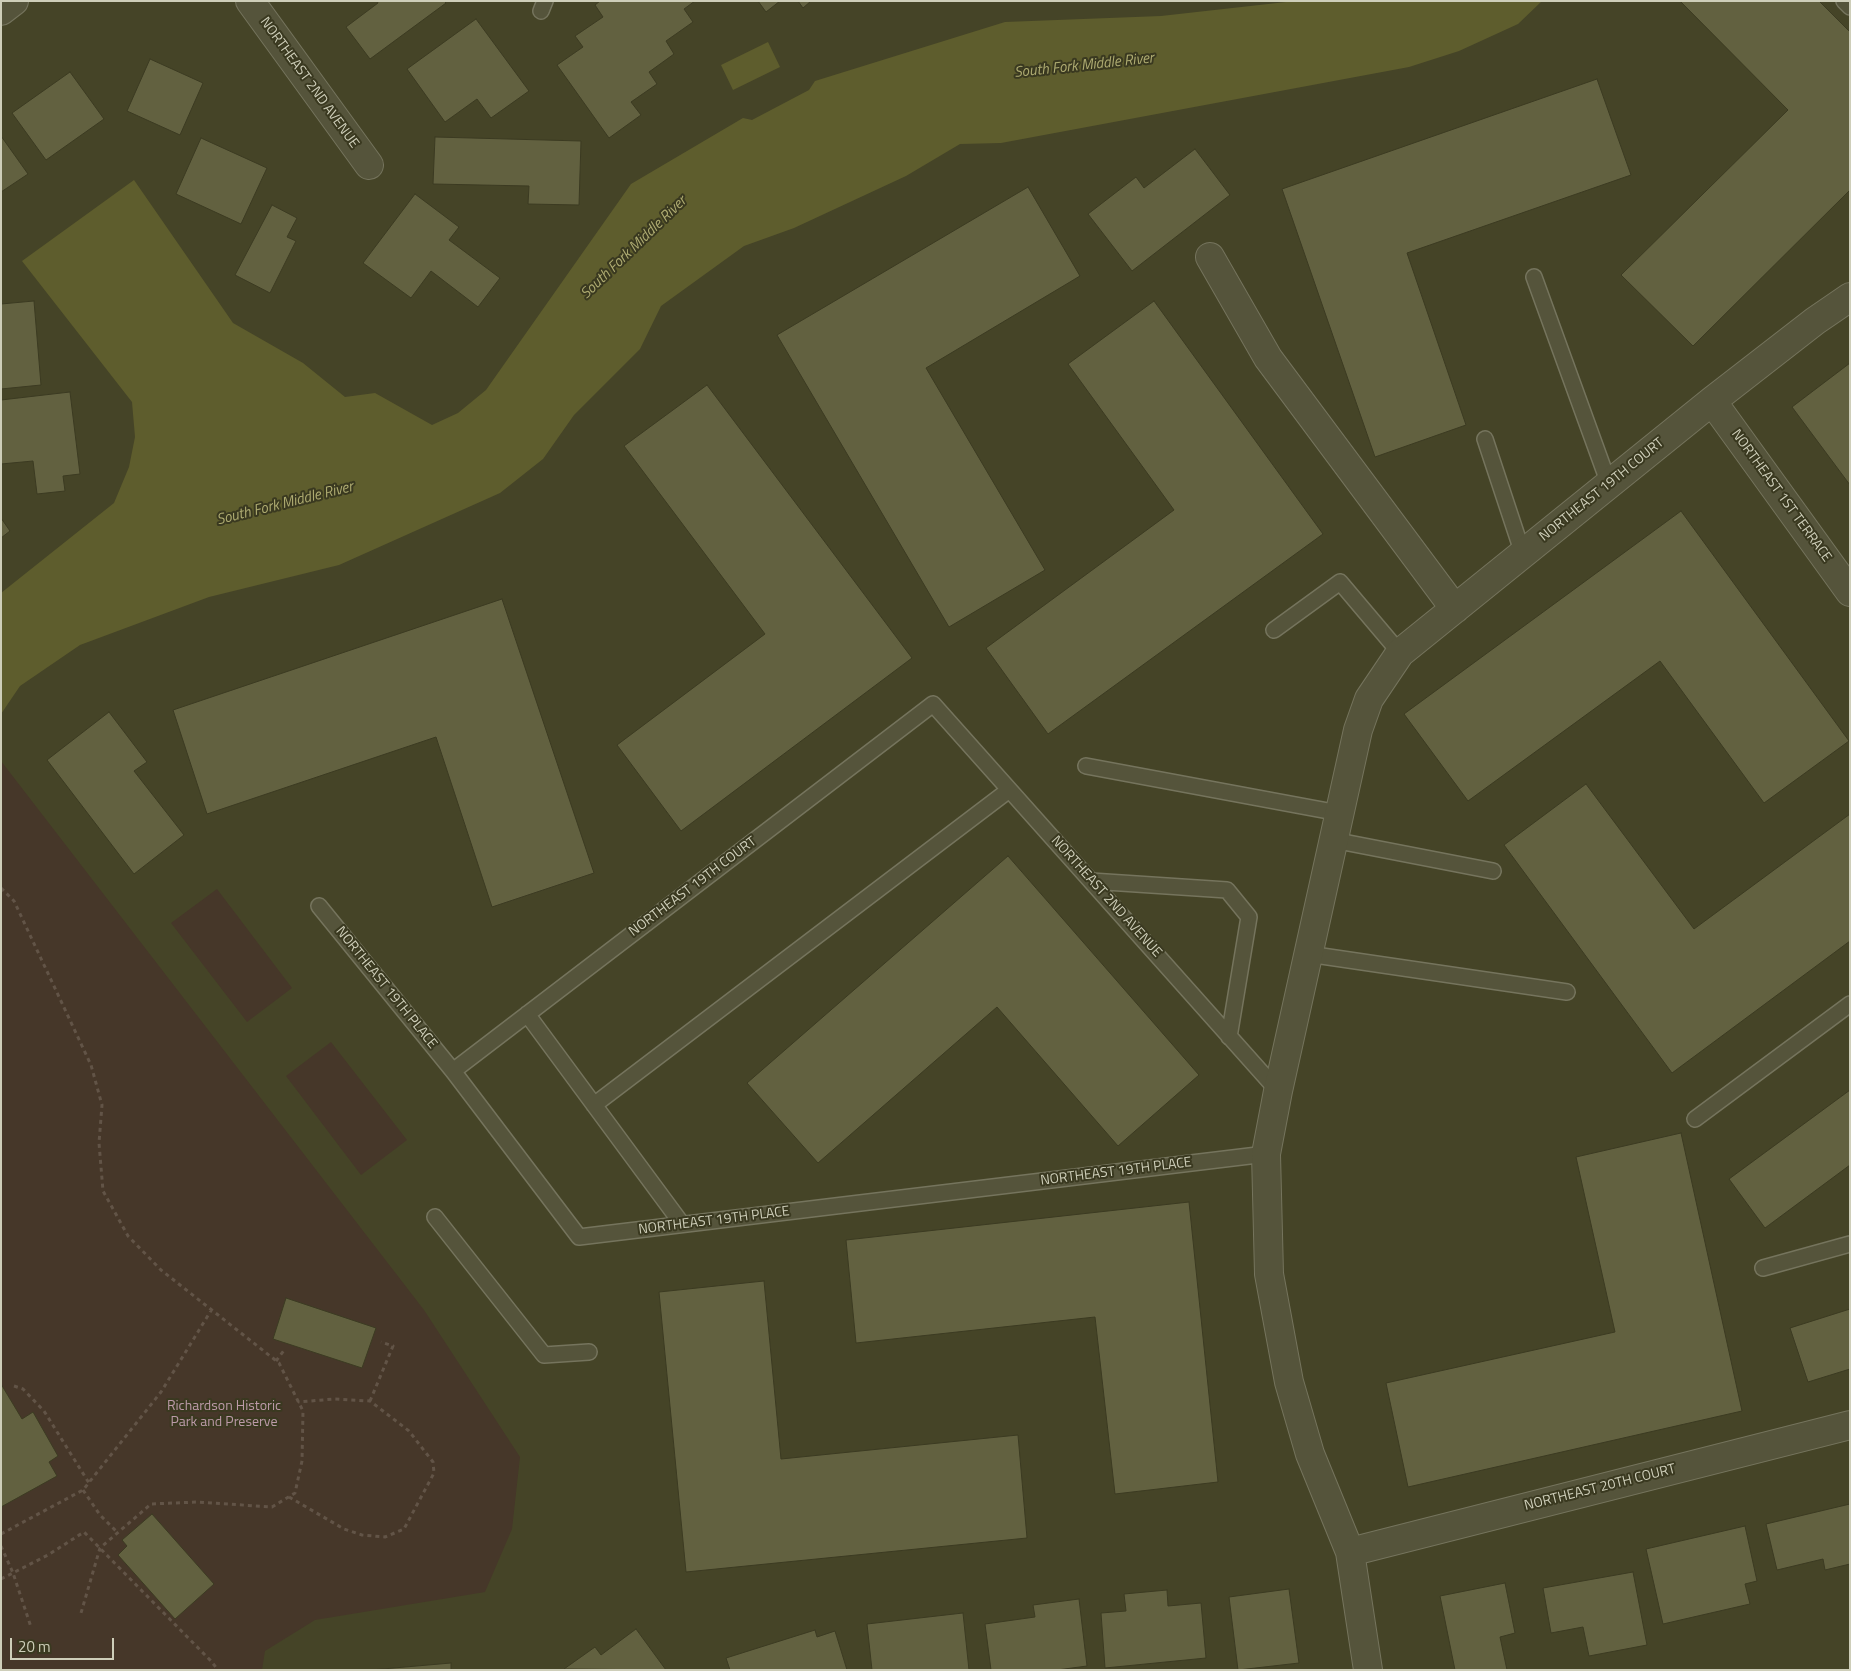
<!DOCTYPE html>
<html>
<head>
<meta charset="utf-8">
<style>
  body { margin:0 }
  #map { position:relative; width:1851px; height:1671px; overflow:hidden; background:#454427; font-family:"Titillium Web",sans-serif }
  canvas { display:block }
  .frame { position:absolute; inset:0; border:2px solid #ceceb9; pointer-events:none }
  .scale { position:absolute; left:10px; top:1638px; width:104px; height:22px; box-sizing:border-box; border:2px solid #ceceb9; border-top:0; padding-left:6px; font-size:15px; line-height:18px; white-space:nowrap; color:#ceceb9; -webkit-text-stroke:4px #3a3920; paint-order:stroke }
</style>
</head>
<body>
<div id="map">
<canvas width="1851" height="1671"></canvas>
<div class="frame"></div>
<div class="scale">20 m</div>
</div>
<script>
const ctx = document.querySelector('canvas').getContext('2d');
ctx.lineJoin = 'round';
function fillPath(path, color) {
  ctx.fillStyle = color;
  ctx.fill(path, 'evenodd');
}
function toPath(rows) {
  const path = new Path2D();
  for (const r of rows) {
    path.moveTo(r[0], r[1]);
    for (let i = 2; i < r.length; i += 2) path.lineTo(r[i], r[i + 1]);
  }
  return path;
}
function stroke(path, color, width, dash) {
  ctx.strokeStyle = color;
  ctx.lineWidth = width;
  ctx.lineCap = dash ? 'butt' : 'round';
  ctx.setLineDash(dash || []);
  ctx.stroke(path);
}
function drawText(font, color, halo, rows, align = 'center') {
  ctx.font = font + ' "Titillium Web",sans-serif';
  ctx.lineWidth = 4;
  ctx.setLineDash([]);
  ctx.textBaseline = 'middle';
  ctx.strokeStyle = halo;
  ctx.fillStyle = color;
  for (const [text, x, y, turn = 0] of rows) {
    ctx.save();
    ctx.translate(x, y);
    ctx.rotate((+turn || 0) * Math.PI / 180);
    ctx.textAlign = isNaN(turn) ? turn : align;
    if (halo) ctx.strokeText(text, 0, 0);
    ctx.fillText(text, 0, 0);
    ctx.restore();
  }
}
const green = toPath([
  [1,761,424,1310,520,1457,512,1529,485,1592,315,1620,265,1651,262,1670,1,1670],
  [217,889,292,988,247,1022,171,923],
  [331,1042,407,1140,361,1175,286,1076]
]);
const water = toPath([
  [1295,1,1542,1,1518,24,1459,51,1409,67,1001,143,960,144,906,176,794,228,744,246,661,306,640,349,574,415,543,459,500,493,339,565,209,597,80,645,20,686,1,714,1,593,114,503,129,467,135,437,132,402,22,261,134,180,233,323,303,363,345,397,375,393,432,425,458,413,486,390,631,184,743,118,752,120,809,90,815,81,1005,22,1161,16],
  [768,42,780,67,733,90,721,65]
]);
const building = toPath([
  [377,1,444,1,446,3,370,59,346,27,378,3,377,1],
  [600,1,695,1,684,9,693,22,666,41,674,54,649,72,657,84,631,102,641,115,609,138,557,65,583,47,575,36,603,17,595,5,600,1],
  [758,1,780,1,766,12,758,1],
  [798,1,811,1,803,8,798,1],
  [1680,1,1819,1,1850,32,1850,190,1693,346,1621,275,1788,110,1680,1],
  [476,19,529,91,491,118,477,99,445,122,407,69,476,19],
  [150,59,203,83,180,135,127,111,150,59],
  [70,72,104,119,46,160,12,113,70,72],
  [1597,79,1631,175,1407,253,1466,425,1375,457,1282,189,1597,79],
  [1,136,28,174,1,192,1,136],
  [435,137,581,141,579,205,528,204,529,186,433,184,435,137],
  [201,138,267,168,241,224,176,194,201,138],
  [1195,149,1230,195,1132,271,1088,214,1136,177,1144,188,1195,149],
  [1028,187,1080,276,926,368,1045,570,949,627,777,335,1028,187],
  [415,194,459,227,449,240,500,278,478,307,431,271,411,298,363,263,415,194],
  [272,205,297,218,287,237,296,241,270,293,235,275,272,205],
  [34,301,41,385,1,389,1,304,34,301],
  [1154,301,1323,534,1048,734,986,648,1174,510,1068,364,1154,301],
  [1850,363,1850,485,1792,407,1850,363],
  [707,385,912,658,681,831,617,745,765,634,624,446,707,385],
  [70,392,80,474,63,476,65,491,37,494,33,461,1,464,1,400,70,392],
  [1681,511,1849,741,1764,803,1660,661,1468,801,1404,714,1681,511],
  [1,518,10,531,1,538,1,518],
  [502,599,594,873,492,907,436,737,207,814,173,710,502,599],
  [109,712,147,762,134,771,184,835,134,874,47,760,109,712],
  [1586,784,1694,929,1850,814,1850,941,1672,1073,1504,845,1586,784],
  [1008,856,1199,1075,1118,1146,997,1007,818,1163,747,1083,1008,856],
  [1850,1090,1850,1165,1765,1228,1729,1179,1850,1090],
  [1681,1133,1742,1411,1408,1487,1386,1383,1615,1332,1576,1157,1681,1133],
  [1189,1202,1218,1482,1115,1494,1095,1317,856,1343,846,1240,1189,1202],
  [764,1281,781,1459,1018,1435,1027,1538,686,1572,659,1292,764,1281],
  [286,1298,376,1328,362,1368,273,1339,286,1298],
  [1850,1309,1850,1369,1808,1382,1790,1328,1850,1309],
  [1,1384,22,1419,33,1412,58,1456,49,1462,57,1476,1,1507,1,1384],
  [1850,1504,1850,1564,1825,1570,1823,1559,1777,1570,1766,1524,1850,1504],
  [152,1514,214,1584,175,1619,118,1555,127,1546,122,1540,152,1514],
  [1745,1526,1757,1581,1745,1584,1750,1604,1663,1624,1646,1549,1745,1526],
  [1633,1572,1647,1645,1589,1656,1583,1627,1551,1633,1543,1588,1633,1572],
  [1505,1583,1515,1633,1500,1637,1507,1670,1455,1670,1440,1596,1505,1583],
  [1289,1589,1299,1663,1238,1670,1229,1597,1289,1589],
  [1167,1590,1168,1606,1201,1603,1206,1658,1105,1668,1101,1613,1126,1611,1124,1594,1167,1590],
  [1079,1599,1087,1666,1057,1670,991,1670,985,1624,1035,1617,1033,1605,1079,1599],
  [963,1613,969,1670,872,1670,867,1624,963,1613],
  [636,1629,666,1670,564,1669,595,1647,601,1655,636,1629],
  [815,1630,817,1637,835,1631,847,1670,730,1670,726,1658,815,1630],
  [451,1663,451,1670,371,1670,451,1663]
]);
const path = toPath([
  [1,888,14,901,91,1065,102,1105,99,1143,103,1191,128,1236,161,1270,279,1363,303,1411,302,1461,295,1493,272,1507,197,1502,151,1504,100,1548,81,1613],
  [276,1361,285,1349],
  [14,1386,23,1389,44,1411,89,1483],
  [370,1401,393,1346,381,1342],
  [83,1490,100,1515,118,1533],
  [289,1497,344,1529,362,1535,385,1537,404,1529,434,1473,433,1462,409,1431,370,1401,334,1399,298,1402],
  [1,1534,83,1490,161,1392,212,1309],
  [1,1546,13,1573,31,1627],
  [1,1579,48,1555,84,1532,211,1661,218,1670]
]);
const service = toPath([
  [1844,1,1850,7],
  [541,11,545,1],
  [1534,277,1609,484],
  [1485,439,1523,554],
  [1274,630,1340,582,1400,653],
  [1086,766,1339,813],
  [1333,840,1493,871],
  [1091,881,1227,890,1249,917,1229,1037],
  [319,906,453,1071,579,1237,1266,1154],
  [1308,954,1567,992],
  [527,1014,682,1224],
  [453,1071,933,704,1278,1091],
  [594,1105,1009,790],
  [1695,1119,1850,1004],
  [435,1217,544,1355,589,1352],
  [1763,1268,1850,1244]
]);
const minor = toPath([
  [250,1,369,165],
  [1,11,14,1],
  [1210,257,1268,358,1455,609],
  [1712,401,1850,592],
  [1350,1552,1850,1425],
  [1368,1670,1350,1552,1310,1454,1289,1382,1269,1274,1266,1154,1278,1091,1358,730,1369,699,1400,653,1712,401,1815,321,1850,297]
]);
const streetNames = [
  ["NORTHEAST 2ND AVENUE",309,83,54],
  ["NORTHEAST 19TH COURT",1602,490,-39],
  ["NORTHEAST 1ST TERRACE",1781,496,54],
  ["NORTHEAST 19TH COURT",693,887,-37],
  ["NORTHEAST 2ND AVENUE",1106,897,48],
  ["NORTHEAST 19TH PLACE",386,988,51],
  ["NORTHEAST 19TH PLACE",1116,1172,-7],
  ["NORTHEAST 19TH PLACE",714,1221,-7],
  ["NORTHEAST 20TH COURT",1600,1488,-14]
];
const parkNames = [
  ["Richardson Historic",224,1407],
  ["Park and Preserve",224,1423]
];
const waterNames = [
  ["South Fork Middle River",1084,66,-6],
  ["South Fork Middle River",634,248,-44],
  ["South Fork Middle River",285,504,-14]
];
fillPath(green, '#463729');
fillPath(water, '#5e5d2d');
fillPath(building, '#626140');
stroke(building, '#3c3b22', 1);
stroke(service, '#75745d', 18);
stroke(minor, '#75745d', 30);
stroke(path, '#625447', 3, [4, 4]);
stroke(service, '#55543b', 15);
stroke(minor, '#55543b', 28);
drawText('14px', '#ceceb9', '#3a3920', streetNames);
drawText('14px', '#bc9aa8', '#3a3920', parkNames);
drawText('italic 15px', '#aeab71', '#3a3920', waterNames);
</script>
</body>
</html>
